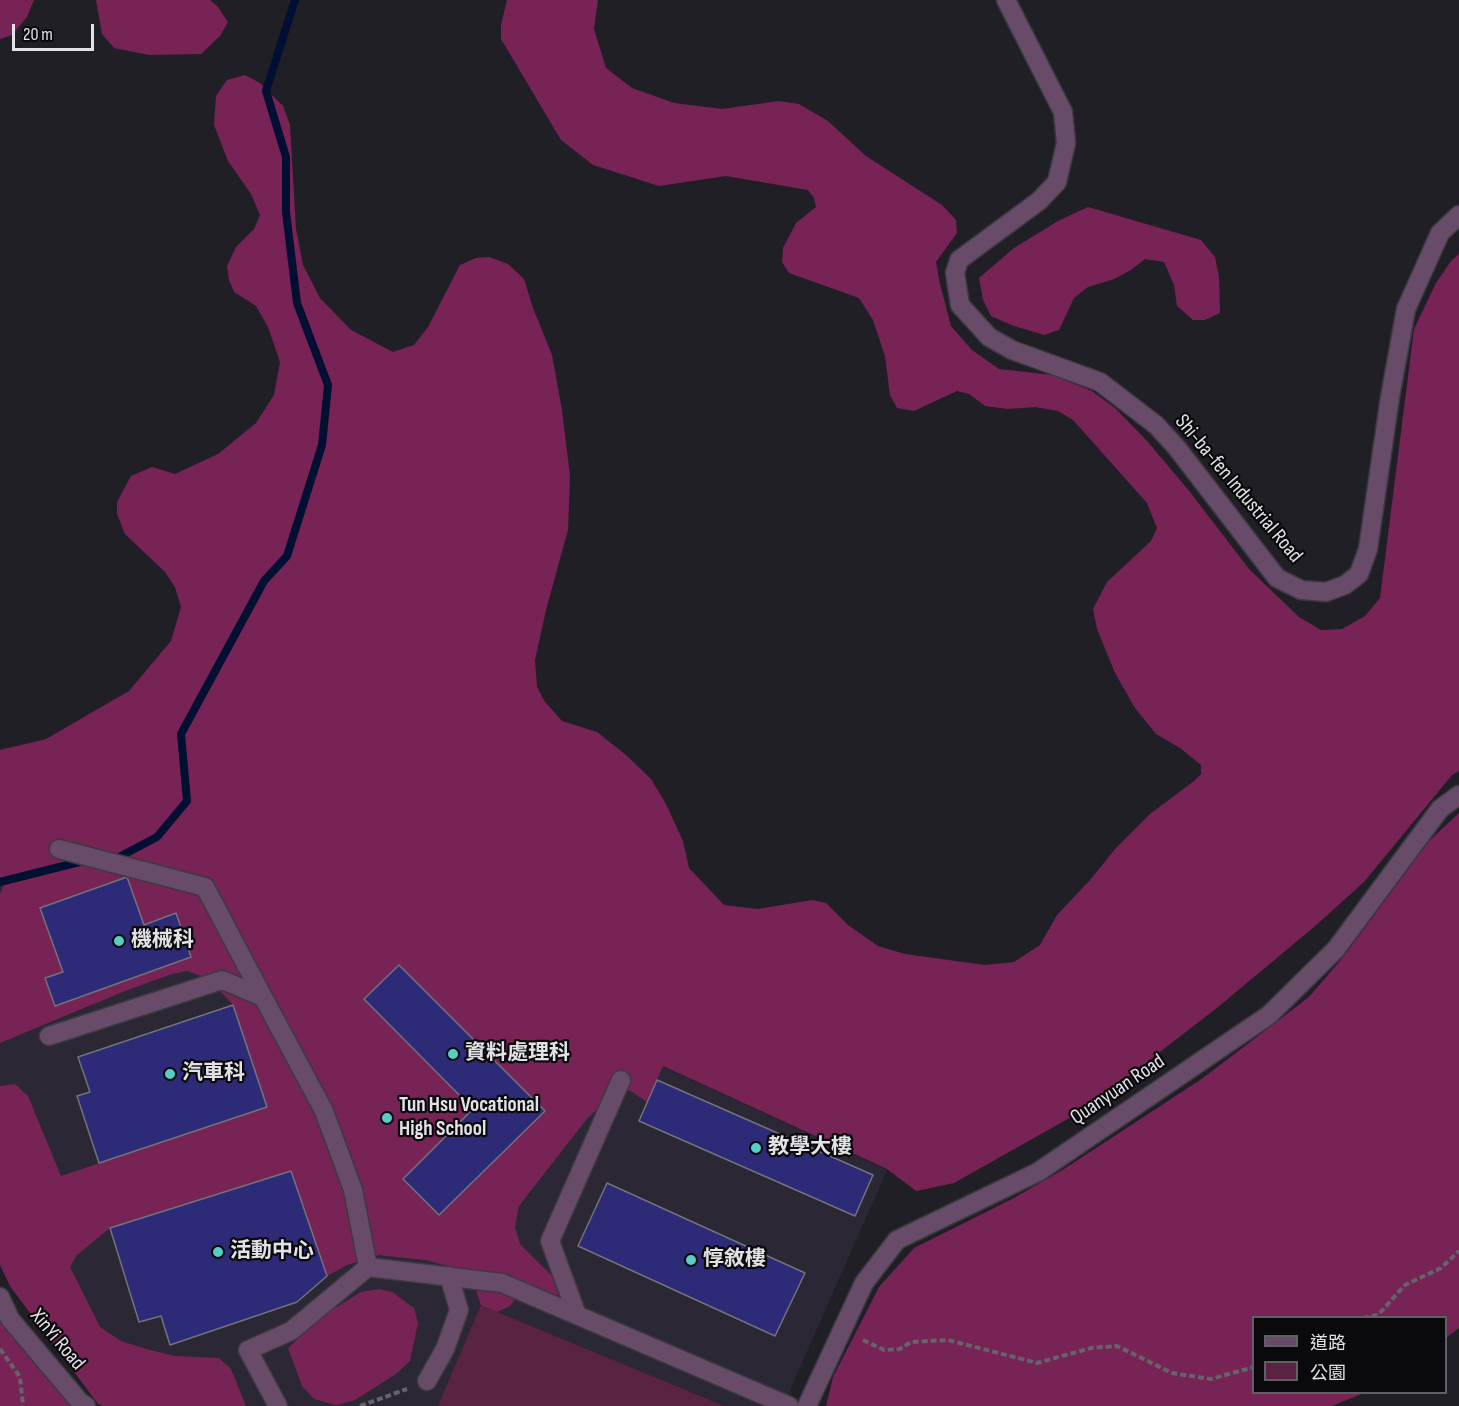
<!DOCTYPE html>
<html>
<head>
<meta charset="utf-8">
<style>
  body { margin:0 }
  #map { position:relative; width:1459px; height:1406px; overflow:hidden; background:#211f26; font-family:"Sofia Sans Condensed","Noto Sans TC",sans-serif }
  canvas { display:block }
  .legend { position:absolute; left:1252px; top:1316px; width:195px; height:78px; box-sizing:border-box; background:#0a090c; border:2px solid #605f63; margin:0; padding:8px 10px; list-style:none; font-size:18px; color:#e2e1e6 }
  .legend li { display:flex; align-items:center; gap:12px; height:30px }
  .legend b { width:30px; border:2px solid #605f63 }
  .scale { position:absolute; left:12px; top:24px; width:82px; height:27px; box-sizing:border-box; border:3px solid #e2e1e6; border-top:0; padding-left:8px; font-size:18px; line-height:21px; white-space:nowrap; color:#e2e1e6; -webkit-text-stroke:4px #0a090c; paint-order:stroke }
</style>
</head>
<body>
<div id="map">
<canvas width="1459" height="1406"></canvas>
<ul class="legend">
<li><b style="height:8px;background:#674b68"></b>道路</li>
<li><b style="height:16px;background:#5b2342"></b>公園</li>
</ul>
<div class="scale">20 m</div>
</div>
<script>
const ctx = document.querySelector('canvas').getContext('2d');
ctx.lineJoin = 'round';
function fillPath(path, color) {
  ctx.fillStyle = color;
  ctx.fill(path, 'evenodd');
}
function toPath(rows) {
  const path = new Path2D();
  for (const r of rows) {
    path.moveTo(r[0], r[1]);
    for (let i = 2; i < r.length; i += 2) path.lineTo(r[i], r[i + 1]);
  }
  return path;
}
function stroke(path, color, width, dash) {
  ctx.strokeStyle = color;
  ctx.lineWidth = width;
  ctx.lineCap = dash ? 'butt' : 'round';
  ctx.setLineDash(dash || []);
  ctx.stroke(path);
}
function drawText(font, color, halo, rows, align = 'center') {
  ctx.font = font + ' "Sofia Sans Condensed","Noto Sans TC",sans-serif';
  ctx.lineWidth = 4.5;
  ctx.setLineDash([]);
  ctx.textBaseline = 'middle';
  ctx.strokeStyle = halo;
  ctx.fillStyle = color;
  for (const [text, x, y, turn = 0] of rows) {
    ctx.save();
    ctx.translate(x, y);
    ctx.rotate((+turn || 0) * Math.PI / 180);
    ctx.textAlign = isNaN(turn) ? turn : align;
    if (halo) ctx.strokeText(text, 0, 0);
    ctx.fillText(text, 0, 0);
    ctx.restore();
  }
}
const built = toPath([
  [0,779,662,1066,887,1170,783,1406,136,1406,0,1227]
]);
const green = toPath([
  [481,1305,497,1312,724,1406,438,1406]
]);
const forest = toPath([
  [0,0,34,0,27,17,12,35,0,39],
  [96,0,210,0,218,7,228,22,220,36,201,54,149,55,114,48,102,34],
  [507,0,598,0,594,29,606,68,632,88,674,103,722,109,779,101,799,104,828,121,866,156,942,205,956,220,957,233,936,262,940,284,951,326,972,350,999,369,1052,375,1092,391,1115,408,1148,442,1190,492,1249,569,1299,617,1321,630,1342,629,1365,616,1380,598,1414,329,1436,283,1451,261,1459,254,1459,771,1452,775,1364,882,1314,927,1218,1007,1089,1107,954,1183,916,1191,887,1169,663,1066,647,1102,629,1090,601,1105,586,1120,519,1206,515,1227,520,1244,555,1279,559,1291,556,1298,518,1296,510,1306,497,1312,481,1305,471,1275,461,1270,426,1260,404,1258,379,1255,347,1265,327,1276,291,1171,110,1228,77,1255,70,1267,100,1327,121,1341,150,1350,175,1356,219,1358,231,1369,246,1406,103,1406,98,1404,10,1286,0,1265,0,1086,15,1084,28,1096,61,1176,267,1107,233,1005,221,992,201,976,187,971,172,974,125,991,0,1043,0,894,6,880,0,877,0,750,46,739,129,691,171,641,181,607,175,587,165,572,125,534,117,514,117,502,131,476,152,467,175,474,218,454,256,423,274,395,280,362,268,327,256,306,234,292,229,280,227,266,236,247,254,229,260,215,251,194,228,161,214,125,216,96,227,80,245,75,260,83,283,106,290,125,296,229,303,265,320,298,351,330,393,352,414,345,428,327,460,265,476,258,489,257,508,264,524,279,533,308,552,355,562,410,570,476,568,530,546,610,535,660,537,687,545,702,562,721,597,732,626,755,651,779,666,804,683,841,689,868,724,905,758,909,812,900,826,903,848,925,878,946,905,954,985,965,1014,962,1040,945,1057,915,1090,880,1116,848,1150,814,1194,781,1201,774,1201,765,1180,748,1156,734,1135,708,1115,673,1097,629,1093,609,1107,582,1151,541,1157,528,1147,503,1073,420,1058,411,1035,407,1008,409,985,406,969,394,957,391,914,411,897,408,890,395,885,356,873,320,859,298,789,273,782,262,783,248,796,223,816,207,814,198,808,190,726,176,659,186,593,165,561,140,501,39,501,25],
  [1088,207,1201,240,1215,257,1219,277,1220,313,1205,320,1193,320,1177,306,1174,285,1164,262,1145,259,1131,270,1114,279,1088,287,1074,298,1059,330,1044,335,1011,325,991,316,983,300,979,278,1014,248,1058,221],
  [1459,813,1459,1328,1446,1338,1446,1318,1254,1318,1254,1392,1364,1393,1332,1406,826,1406,833,1377,879,1287,914,1248,1012,1199,1064,1169,1203,1078,1309,997,1344,956,1429,841],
  [379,1289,392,1292,414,1308,418,1323,410,1361,396,1374,355,1400,336,1405,314,1399,302,1386,288,1348,325,1314,361,1292],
  [0,1298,74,1406,0,1406]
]);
const stream = toPath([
  [121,856,157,837,187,801,181,734,264,581,287,556,322,445,328,385,297,303,286,212,286,157,266,91,295,0],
  [0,882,87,860]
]);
const building = toPath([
  [127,877,144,925,176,913,191,957,55,1006,45,978,63,972,40,908,127,877],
  [399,965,545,1111,439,1215,403,1179,473,1109,364,999,399,965],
  [233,1005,267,1107,99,1163,77,1096,90,1092,78,1057,233,1005],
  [657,1080,873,1175,855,1216,639,1121,657,1080],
  [291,1171,327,1276,297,1302,170,1345,161,1316,139,1322,110,1228,291,1171],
  [607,1183,805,1273,775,1336,578,1246,607,1183]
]);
const path = toPath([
  [1363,1318,1378,1315,1405,1285,1441,1268,1459,1251],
  [863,1340,884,1350,900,1349,911,1342,948,1340,1037,1363,1091,1348,1117,1346,1172,1373,1211,1379,1254,1367],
  [0,1349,20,1377,23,1406],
  [360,1406,407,1389]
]);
const minor = toPath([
  [1006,0,1063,112,1066,143,1057,182,1039,201,959,260,955,273,960,305,989,337,1012,350,1100,382,1156,425,1177,448,1277,578,1301,590,1326,592,1345,585,1359,574,1368,549,1390,397,1406,309,1440,233,1459,215],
  [59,849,205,887,263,997],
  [49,1036,222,980,263,997,324,1111,353,1190,368,1267],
  [0,1297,10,1319,80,1402,86,1406],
  [577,1315,550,1241,621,1080],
  [427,1381,445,1349,459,1310,449,1276],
  [278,1406,248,1350,291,1331,368,1267,502,1283,789,1406],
  [807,1406,864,1283,897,1240,1038,1172,1269,1015,1336,949,1440,809,1459,795]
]);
const markers = [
  [119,941,6,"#56cec3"],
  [453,1054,6,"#56cec3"],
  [170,1074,6,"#56cec3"],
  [387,1118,6,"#56cec3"],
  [756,1148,6,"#56cec3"],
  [218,1252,6,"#56cec3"],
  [691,1260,6,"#56cec3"]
];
const streetNames = [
  ["Shi-ba-fen Industrial Road",1238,489,50],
  ["Quanyuan Road",1118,1090,-34],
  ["XinYi Road",57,1340,50]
];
const poiNames = [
  ["機械科",131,941],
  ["資料處理科",465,1054],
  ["汽車科",182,1074],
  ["Tun Hsu Vocational",399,1106],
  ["High School",399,1130],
  ["教學大樓",768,1148],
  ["活動中心",230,1252],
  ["惇敘樓",703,1260]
];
fillPath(built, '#2c2734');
fillPath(green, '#5b2342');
fillPath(forest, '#782355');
stroke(stream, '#000f32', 8);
fillPath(building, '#2d2a78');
stroke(building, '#71737b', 1.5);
stroke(minor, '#3c3a41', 21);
stroke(path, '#65646a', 4, [6, 3]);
stroke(minor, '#674b68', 18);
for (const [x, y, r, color] of markers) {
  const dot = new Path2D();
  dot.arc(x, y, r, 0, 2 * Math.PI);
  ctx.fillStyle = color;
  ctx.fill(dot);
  stroke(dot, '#0a090c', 2);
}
drawText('21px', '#e2e1e6', '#0a090c', streetNames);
drawText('bold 21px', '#e2e1e6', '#0a090c', poiNames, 'left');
</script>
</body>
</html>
